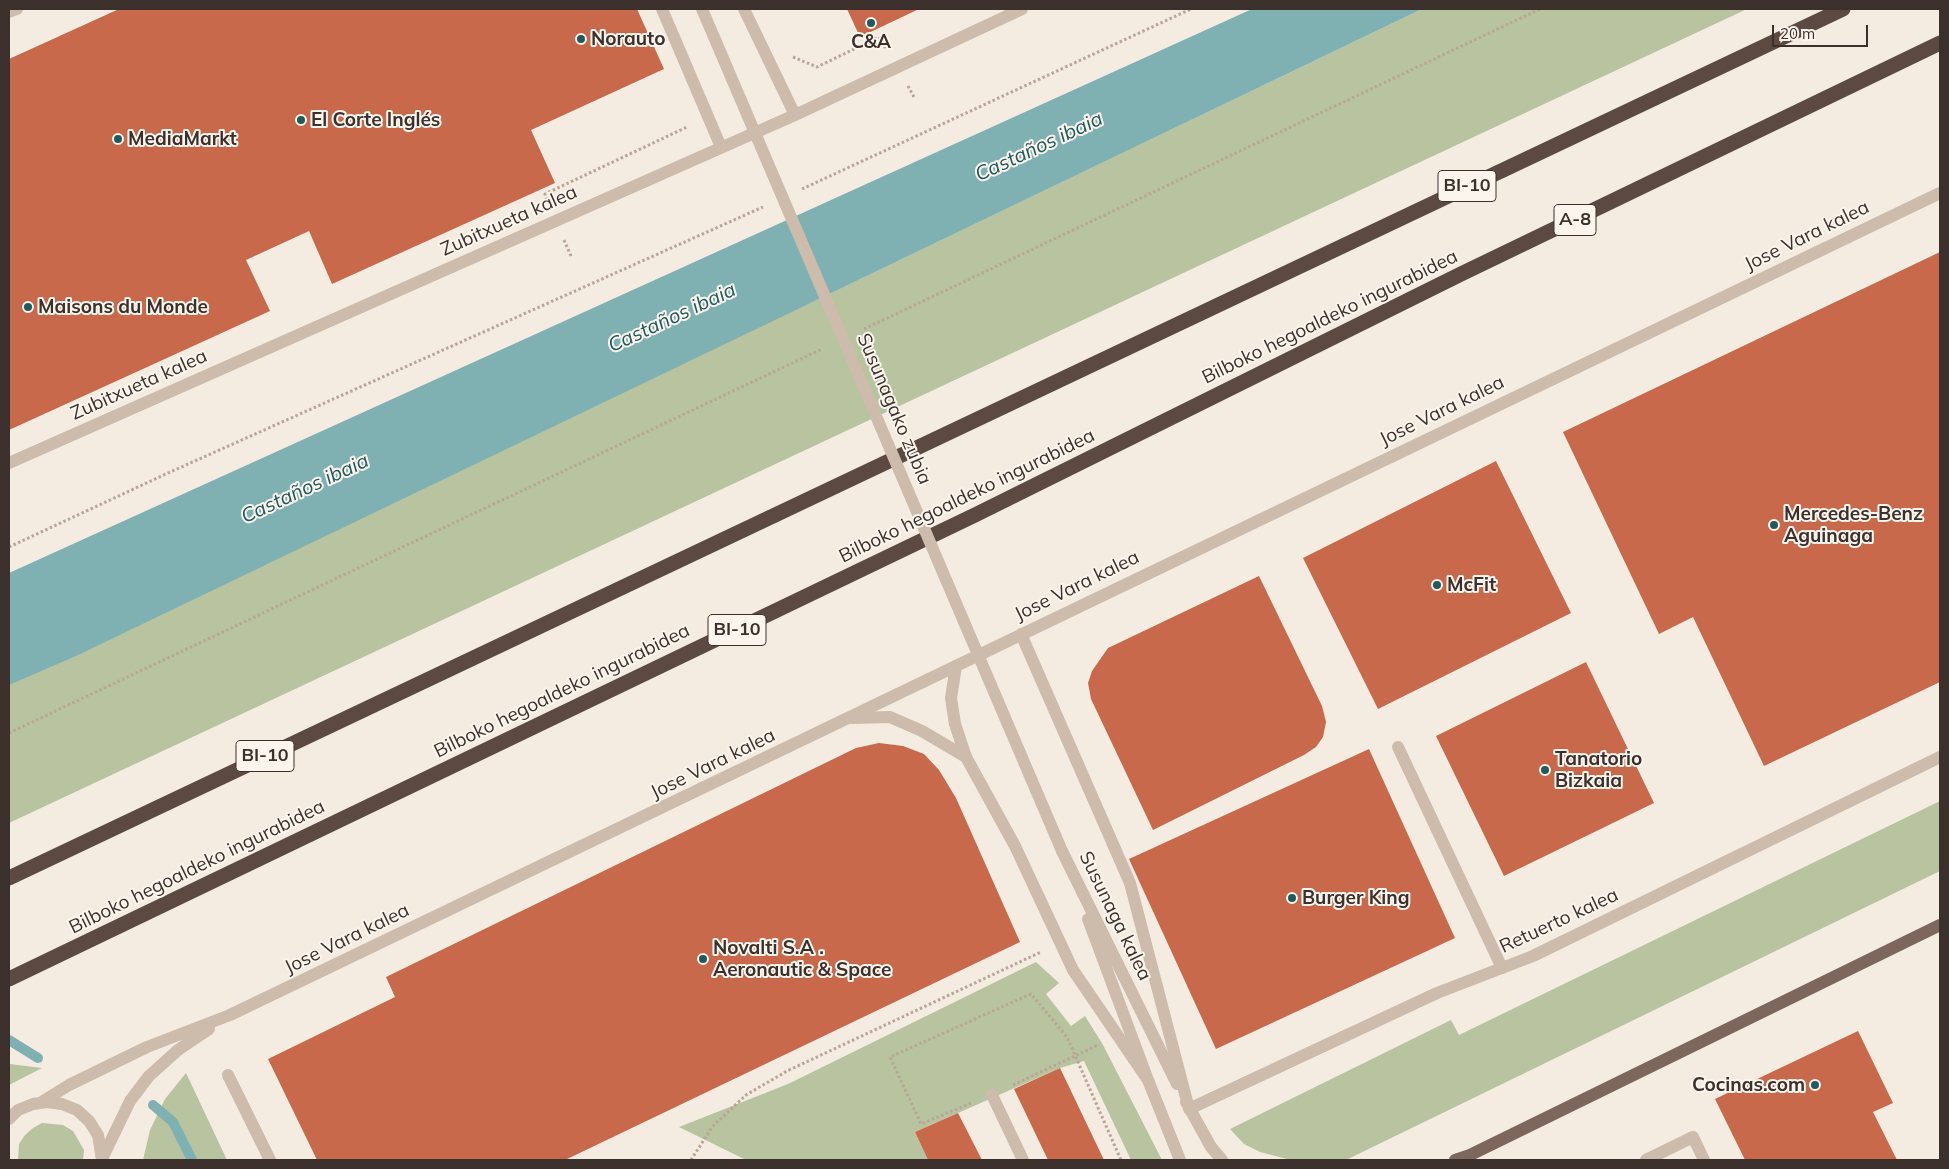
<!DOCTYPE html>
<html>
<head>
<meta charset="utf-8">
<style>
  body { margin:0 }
  #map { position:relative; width:1949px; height:1169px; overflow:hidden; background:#f4ebe1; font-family:Mulish,sans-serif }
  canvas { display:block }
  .frame { position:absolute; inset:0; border:10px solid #3b302b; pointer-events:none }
  .scale { position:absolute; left:1772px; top:25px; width:96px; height:22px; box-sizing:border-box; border:2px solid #3b302b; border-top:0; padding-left:6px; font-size:15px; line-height:18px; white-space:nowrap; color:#3b302b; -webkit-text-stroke:4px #fbf5ee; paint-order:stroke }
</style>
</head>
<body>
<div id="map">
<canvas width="1949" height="1169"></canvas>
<div class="frame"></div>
<div class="scale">20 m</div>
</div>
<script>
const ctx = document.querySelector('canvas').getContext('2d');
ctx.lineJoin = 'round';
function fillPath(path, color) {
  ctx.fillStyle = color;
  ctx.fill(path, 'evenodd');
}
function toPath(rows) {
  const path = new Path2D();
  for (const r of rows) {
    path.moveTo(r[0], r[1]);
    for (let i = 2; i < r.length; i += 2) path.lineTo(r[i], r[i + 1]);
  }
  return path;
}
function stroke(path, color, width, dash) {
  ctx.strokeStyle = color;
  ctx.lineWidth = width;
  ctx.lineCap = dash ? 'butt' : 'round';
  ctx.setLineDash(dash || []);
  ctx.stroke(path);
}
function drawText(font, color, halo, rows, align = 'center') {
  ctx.font = font + ' Mulish,sans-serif';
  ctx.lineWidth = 4;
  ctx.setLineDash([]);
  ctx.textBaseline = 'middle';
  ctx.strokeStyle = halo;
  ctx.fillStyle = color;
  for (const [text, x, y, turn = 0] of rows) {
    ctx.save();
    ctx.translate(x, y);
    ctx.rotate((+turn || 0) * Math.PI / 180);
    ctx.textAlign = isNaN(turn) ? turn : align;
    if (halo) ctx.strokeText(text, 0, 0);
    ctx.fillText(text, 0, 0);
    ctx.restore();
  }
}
const green = toPath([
  [1422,9,1747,9,9,823,9,679,858,280],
  [1940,801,1940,871,1346,1160,1291,1160,1260,1152,1244,1144,1230,1129,1451,1020,1459,1035],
  [1036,962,1059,983,1046,994,1071,1026,1085,1016,1103,1045,1162,1160,1131,1160,1084,1061,1060,1068,915,1132,928,1160,746,1160,679,1127,788,1084],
  [9,1063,10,1064,42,1068,9,1085],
  [186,1073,227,1160,143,1160,150,1130,165,1099],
  [42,1123,63,1125,73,1131,84,1150,83,1160,18,1160,19,1144,25,1135,33,1128]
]);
const water = toPath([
  [1252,9,1422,9,76,656,9,685,9,573]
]);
const stream = toPath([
  [9,1040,38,1058],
  [153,1105,173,1122,192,1160]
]);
const building = toPath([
  [119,9,637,9,664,69,531,130,555,183,332,284,309,231,246,260,270,311,9,430,9,59],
  [847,9,919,9,860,37],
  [1940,252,1940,682,1764,766,1693,617,1659,634,1563,432],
  [1496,461,1571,613,1378,709,1303,558],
  [1259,576,1322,706,1326,722,1323,737,1316,747,1304,755,1153,830,1091,699,1088,683,1092,671,1108,648],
  [1586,662,1654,803,1504,876,1436,736],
  [879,743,903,746,924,754,939,770,956,798,1020,942,565,1160,317,1160,268,1059,395,997,386,977,856,748],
  [1369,749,1455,938,1216,1049,1129,859],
  [1858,1031,1893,1103,1873,1112,1897,1160,1745,1160,1715,1099],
  [1060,1068,1104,1160,1048,1160,1014,1089],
  [958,1113,982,1160,928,1160,915,1132]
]);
const path = toPath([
  [793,57,817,67,879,37,886,49],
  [908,86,915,99],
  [802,189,1191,9],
  [547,200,545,194,687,127],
  [564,240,571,256],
  [864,329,1540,9],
  [9,547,168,473,763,207],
  [9,733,822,349],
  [1013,1085,1098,1045],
  [971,1103,921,1124,890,1057,1031,994,1067,1037,1121,1160],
  [691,1160,712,1127,746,1095,787,1071,1041,952]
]);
const service = toPath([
  [662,9,721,147],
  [956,666,951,698,955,724,966,757],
  [852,718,890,717,922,731,966,757],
  [1398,747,1502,968],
  [228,1075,270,1160],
  [1646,1160,1693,1137,1704,1160]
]);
const minor = toPath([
  [744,9,795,115],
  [9,463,795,115,1022,9],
  [1021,634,1130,883,1189,1109,1437,993,1533,956,1940,757],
  [966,757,1015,846,1073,970,1148,1080],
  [1062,851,1177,1084],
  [1088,919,1148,1080,1180,1160],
  [992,1095,1023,1160],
  [1186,1102,1211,1147,1222,1160],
  [40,1103,69,1085,147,1047,230,1015,1940,193],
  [9,1119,18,1110,33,1104,47,1102,62,1104,77,1110,89,1121,98,1135,102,1160],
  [102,1159,130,1101,149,1076,178,1050,209,1029]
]);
const tertiary = toPath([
  [9,12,17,9]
]);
const primary = toPath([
  [1455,1160,1470,1155,1940,925]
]);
const motorway = toPath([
  [9,878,1843,9],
  [9,979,975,515,1461,274,1940,43]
]);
const minorBridge = toPath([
  [702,9,1062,851]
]);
const markers = [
  [871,23,5,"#1f5a5e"],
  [581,39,5,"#1f5a5e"],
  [301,120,5,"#1f5a5e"],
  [118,139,5,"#1f5a5e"],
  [28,307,5,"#1f5a5e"],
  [1774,525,5,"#1f5a5e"],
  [1437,585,5,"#1f5a5e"],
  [1545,770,5,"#1f5a5e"],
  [1292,898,5,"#1f5a5e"],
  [703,959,5,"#1f5a5e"],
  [1815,1085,5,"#1f5a5e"]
];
const shields = [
  [1467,186,58],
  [1575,220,42],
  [737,630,58],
  [265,756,58]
];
const shieldNames = [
  ["BI-10",1467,186],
  ["A-8",1575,220],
  ["BI-10",737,630],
  ["BI-10",265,756]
];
const poiNames = [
  ["Norauto",591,39],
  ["C&A",871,42,"center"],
  ["El Corte Inglés",311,120],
  ["MediaMarkt",128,139],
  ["Maisons du Monde",38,307],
  ["Mercedes-Benz",1784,514],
  ["Aguinaga",1784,536],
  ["McFit",1447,585],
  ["Tanatorio",1555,759],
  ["Bizkaia",1555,781],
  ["Burger King",1302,898],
  ["Novalti S.A .",713,948],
  ["Aeronautic & Space",713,970],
  ["Cocinas.com",1805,1085,"right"]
];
const streetNames = [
  ["Zubitxueta kalea",509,221,-24],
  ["Jose Vara kalea",1807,236,-26],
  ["Bilboko hegoaldeko ingurabidea",1330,317,-26],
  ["Zubitxueta kalea",139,385,-24],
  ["Susunagako zubia",894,409,67],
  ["Jose Vara kalea",1442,411,-26],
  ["Bilboko hegoaldeko ingurabidea",967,496,-26],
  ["Jose Vara kalea",1077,586,-26],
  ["Bilboko hegoaldeko ingurabidea",562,691,-26],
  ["Jose Vara kalea",713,764,-26],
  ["Bilboko hegoaldeko ingurabidea",197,867,-26],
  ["Susunaga kalea",1115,916,64],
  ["Retuerto kalea",1559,921,-25],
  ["Jose Vara kalea",347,939,-26]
];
const waterNames = [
  ["Castaños ibaia",1039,147,-25],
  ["Castaños ibaia",672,318,-25],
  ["Castaños ibaia",305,489,-25]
];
fillPath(green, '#b8c4a0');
fillPath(water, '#7fb0b2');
stroke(stream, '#7fb0b2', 10);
fillPath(building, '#c8694b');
stroke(path, '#b9a596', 3, [2.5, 2.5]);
stroke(service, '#cdbbac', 12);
stroke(minor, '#cdbbac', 12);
stroke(tertiary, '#cdbbac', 12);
stroke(primary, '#7d675c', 12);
stroke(motorway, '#5c4a42', 15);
stroke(minorBridge, '#cdbbac', 12);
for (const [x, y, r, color] of markers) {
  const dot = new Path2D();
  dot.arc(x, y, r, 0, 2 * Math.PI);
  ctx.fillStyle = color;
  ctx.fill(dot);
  stroke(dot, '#fbf5ee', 2);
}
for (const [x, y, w] of shields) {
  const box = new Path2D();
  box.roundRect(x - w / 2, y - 15.5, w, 31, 4);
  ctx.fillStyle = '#fbf5ee';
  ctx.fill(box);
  stroke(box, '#3b302b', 1);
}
drawText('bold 18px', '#3b302b', null, shieldNames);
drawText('bold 19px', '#3b302b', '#fbf5ee', poiNames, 'left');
drawText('19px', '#3b302b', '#fbf5ee', streetNames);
drawText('italic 20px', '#1f5a5e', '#fbf5ee', waterNames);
</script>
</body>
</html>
